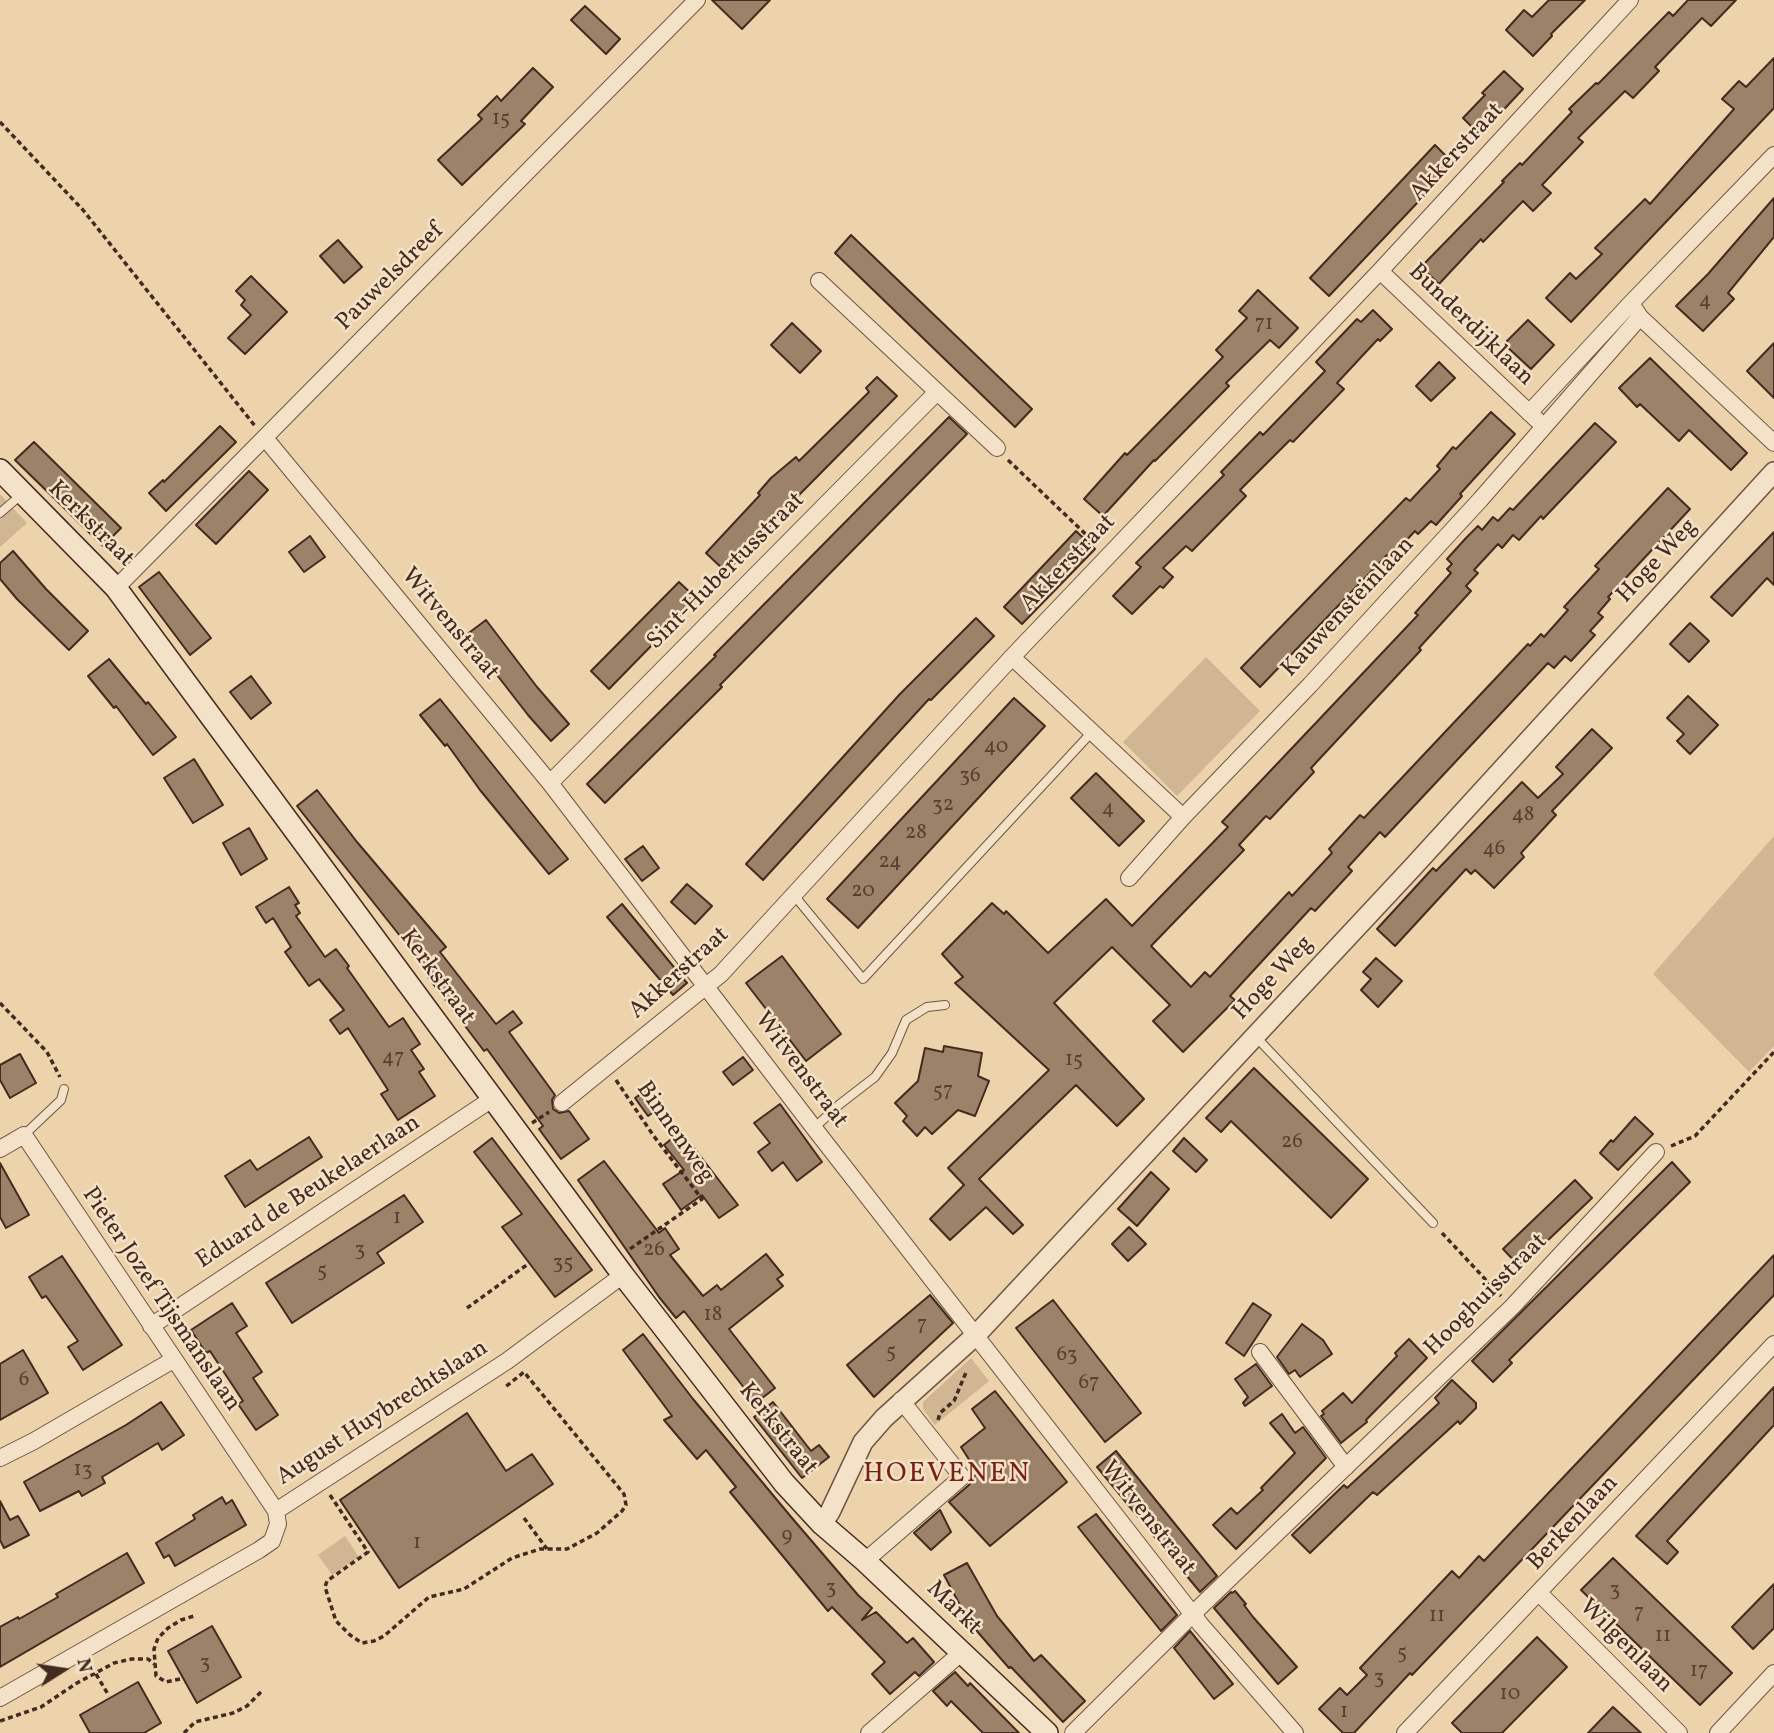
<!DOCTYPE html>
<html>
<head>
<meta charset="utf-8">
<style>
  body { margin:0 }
  #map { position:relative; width:1774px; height:1733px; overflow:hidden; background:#ecd3ab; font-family:Vollkorn,serif }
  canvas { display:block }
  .north { position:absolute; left:28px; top:1635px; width:70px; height:70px; -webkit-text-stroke:5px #f3e2c8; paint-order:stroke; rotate:78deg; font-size:19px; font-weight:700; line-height:28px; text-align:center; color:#452a1f }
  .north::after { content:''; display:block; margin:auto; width:24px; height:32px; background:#452a1f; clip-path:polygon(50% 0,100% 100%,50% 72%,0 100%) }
</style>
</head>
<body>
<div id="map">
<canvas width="1774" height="1733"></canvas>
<div class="north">N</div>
</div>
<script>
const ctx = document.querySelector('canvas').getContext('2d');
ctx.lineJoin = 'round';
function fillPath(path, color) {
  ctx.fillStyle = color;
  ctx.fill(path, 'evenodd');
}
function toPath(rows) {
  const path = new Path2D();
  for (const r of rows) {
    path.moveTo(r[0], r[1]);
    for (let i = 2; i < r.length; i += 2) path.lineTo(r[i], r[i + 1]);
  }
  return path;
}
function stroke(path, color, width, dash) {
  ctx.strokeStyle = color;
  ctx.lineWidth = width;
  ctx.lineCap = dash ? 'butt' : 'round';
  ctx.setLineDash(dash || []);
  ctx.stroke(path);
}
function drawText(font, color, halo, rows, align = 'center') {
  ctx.font = font + ' Vollkorn,serif';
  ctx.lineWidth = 5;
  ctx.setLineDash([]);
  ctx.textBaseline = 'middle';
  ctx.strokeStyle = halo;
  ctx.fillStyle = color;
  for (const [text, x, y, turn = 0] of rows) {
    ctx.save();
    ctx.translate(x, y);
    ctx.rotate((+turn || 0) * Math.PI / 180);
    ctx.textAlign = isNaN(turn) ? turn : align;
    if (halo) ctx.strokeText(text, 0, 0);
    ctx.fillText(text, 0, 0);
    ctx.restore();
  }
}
const green = toPath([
  [0,494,27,523,0,547],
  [1206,657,1260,711,1177,796,1123,742],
  [1774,836,1774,1046,1749,1072,1653,974],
  [971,1358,989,1381,935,1425,923,1409,923,1402],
  [345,1536,359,1557,332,1575,318,1555]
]);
const building = toPath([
  [712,0,770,0,742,29,712,0],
  [1549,0,1585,0,1551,34,1552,36,1533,56,1506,30,1524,10,1532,17,1549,0],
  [1688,0,1736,0,1711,26,1702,18,1655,67,1659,71,1633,98,1625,91,1578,138,1583,142,1542,185,1551,193,1533,211,1523,201,1483,242,1481,239,1439,284,1421,267,1504,182,1502,181,1520,163,1522,165,1572,112,1569,109,1596,83,1598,84,1669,12,1673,16,1688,0],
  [585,6,620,39,606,54,571,20,585,6],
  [1774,58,1774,108,1571,322,1546,298,1570,273,1576,279,1602,254,1595,248,1645,199,1650,204,1734,109,1722,99,1739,81,1746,87,1774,58],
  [533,68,553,87,521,121,525,124,462,185,438,160,482,119,478,115,497,96,501,101,533,68],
  [1504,71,1523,89,1480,135,1463,118,1485,95,1482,93,1504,71],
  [1435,145,1454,164,1329,296,1310,278,1435,145],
  [1774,198,1774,237,1728,293,1734,299,1703,331,1676,306,1708,274,1774,198],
  [851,235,1032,409,1015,427,835,253,851,235],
  [338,240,362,267,344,283,320,256,338,240],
  [251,276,287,312,245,354,228,338,251,315,241,305,245,300,236,291,251,276],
  [1258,290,1298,328,1279,348,1270,340,1226,383,1229,386,1155,461,1154,460,1103,516,1084,499,1125,453,1127,455,1223,357,1216,350,1247,318,1239,311,1258,290],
  [1373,310,1392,329,1380,341,1378,339,1337,383,1344,389,1293,442,1290,440,1240,490,1246,496,1192,551,1186,546,1163,568,1173,577,1163,588,1160,586,1132,614,1113,596,1141,567,1136,563,1224,475,1221,472,1260,432,1263,435,1325,371,1316,362,1357,319,1361,322,1373,310],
  [1528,320,1554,345,1531,369,1504,344,1528,320],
  [792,323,821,351,800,373,771,345,792,323],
  [1774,343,1774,398,1747,371,1774,343],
  [1650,358,1747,453,1731,470,1689,430,1679,441,1640,404,1637,407,1619,388,1650,358],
  [1439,362,1455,378,1431,401,1416,386,1439,362],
  [877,377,897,396,799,495,726,572,706,553,760,495,758,493,771,478,796,457,799,461,869,392,866,388,877,377],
  [1491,412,1515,434,1460,494,1462,496,1436,525,1431,521,1418,534,1415,531,1390,558,1387,555,1260,687,1241,668,1406,498,1410,501,1440,469,1437,466,1453,447,1456,449,1491,412],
  [949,417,967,434,720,685,722,687,605,803,587,784,716,656,714,655,949,417],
  [1595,423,1616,442,1543,519,1541,516,1519,540,1513,535,1502,548,1498,544,1474,570,1478,573,1466,586,1471,591,1419,648,1421,650,1311,768,1314,772,1270,819,1266,816,1239,845,1244,850,1151,946,1191,987,1205,972,1210,977,1289,892,1292,896,1332,853,1329,849,1360,815,1364,818,1528,644,1530,646,1541,634,1544,637,1568,610,1564,607,1599,569,1595,566,1668,488,1690,509,1608,597,1610,599,1598,613,1603,617,1590,631,1595,635,1571,661,1565,656,1554,668,1548,663,1385,837,1380,832,1348,867,1352,871,1315,911,1311,908,1230,996,1235,1000,1183,1052,1153,1021,1170,1005,1112,947,1054,1003,1144,1099,1117,1126,1076,1085,979,1179,1023,1225,1013,1234,986,1207,950,1240,930,1219,964,1185,948,1168,1049,1070,955,983,963,977,942,954,992,903,1004,914,1006,911,1048,953,1106,899,1132,926,1228,827,1222,822,1418,615,1415,613,1451,573,1447,569,1452,564,1447,559,1466,538,1478,526,1482,530,1493,517,1498,521,1510,508,1513,510,1595,423],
  [220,426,236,442,166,511,149,493,163,480,164,482,220,426],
  [34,442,121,528,103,546,15,460,34,442],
  [249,471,268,490,216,544,196,525,249,471],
  [1076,531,1095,549,1022,624,1004,607,1076,531],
  [1774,532,1774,585,1767,578,1732,616,1711,597,1774,532],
  [310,536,325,557,304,572,289,552,310,536],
  [13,551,46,589,88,631,69,650,17,599,0,579,0,563,13,551],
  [159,572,211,638,190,655,139,587,159,572],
  [679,582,697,599,609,689,591,671,679,582],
  [976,618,994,636,931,700,929,699,763,880,746,864,900,694,976,618],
  [486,620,537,687,569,724,551,741,528,715,466,635,486,620],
  [1690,623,1709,641,1689,662,1670,644,1690,623],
  [109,659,146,704,148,702,176,737,153,755,116,706,114,708,88,676,109,659],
  [251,676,271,703,251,719,230,692,251,676],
  [1688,696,1718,725,1690,754,1677,741,1684,734,1667,718,1688,696],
  [1014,698,1045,726,858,928,827,899,1014,698],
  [440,699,568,859,549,874,480,790,447,744,445,746,420,715,440,699],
  [1592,729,1612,748,1552,811,1556,815,1521,853,1524,857,1494,888,1475,870,1471,874,1466,869,1395,946,1377,929,1433,868,1436,871,1522,782,1538,798,1563,774,1556,767,1592,729],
  [194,759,223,805,193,823,164,778,194,759],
  [1096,773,1144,821,1119,846,1071,798,1096,773],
  [317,790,357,842,446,947,440,952,496,1024,513,1011,522,1023,509,1032,555,1095,552,1100,553,1109,559,1113,569,1111,589,1139,561,1159,539,1129,543,1126,487,1049,484,1051,428,977,431,975,297,806,317,790],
  [249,828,267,859,241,875,223,843,249,828],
  [643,846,659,868,642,881,625,859,643,846],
  [687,884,712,906,695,924,671,902,687,884],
  [289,887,299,903,295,905,300,913,296,916,325,957,336,949,349,966,347,968,389,1027,403,1018,420,1044,411,1050,424,1069,419,1072,435,1096,398,1120,381,1094,388,1090,348,1028,340,1034,330,1020,344,1010,319,979,309,986,285,952,291,947,273,918,266,923,256,907,289,887],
  [622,904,687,983,673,995,607,917,622,904],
  [782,956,841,1034,806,1061,746,983,782,956],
  [1376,958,1402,981,1378,1007,1361,990,1371,979,1363,972,1376,958],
  [944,1046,982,1053,978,1076,989,1081,975,1116,958,1110,932,1134,925,1127,917,1136,903,1121,907,1116,895,1103,918,1081,925,1048,943,1052,944,1046],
  [20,1054,36,1083,10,1098,0,1080,0,1065,20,1054],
  [743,1057,753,1070,733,1085,723,1072,743,1057],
  [1254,1068,1368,1179,1331,1218,1231,1121,1221,1132,1206,1118,1254,1068],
  [649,1088,662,1106,648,1116,635,1098,649,1088],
  [780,1104,822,1162,797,1181,783,1162,772,1171,758,1152,770,1143,754,1123,780,1104],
  [1635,1117,1653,1134,1618,1170,1600,1153,1611,1140,1613,1142,1635,1117],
  [681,1131,738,1205,719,1218,702,1195,681,1210,663,1184,684,1170,664,1145,681,1131],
  [309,1137,322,1157,245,1207,225,1176,250,1160,257,1170,309,1137],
  [492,1138,592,1270,555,1297,502,1227,522,1214,474,1152,492,1138],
  [1184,1138,1207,1160,1196,1172,1173,1151,1184,1138],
  [604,1161,659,1233,665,1228,679,1249,670,1255,703,1296,717,1285,721,1290,766,1254,783,1275,777,1279,783,1286,729,1329,775,1388,756,1403,684,1311,676,1318,659,1297,578,1180,604,1161],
  [1672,1162,1690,1182,1509,1360,1512,1363,1493,1382,1472,1361,1672,1162],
  [0,1163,29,1215,6,1228,0,1217,0,1163],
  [1151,1172,1169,1189,1137,1226,1118,1209,1151,1172],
  [1575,1180,1592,1198,1520,1267,1503,1249,1575,1180],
  [404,1195,423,1222,377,1253,384,1263,292,1323,266,1283,404,1195],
  [1129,1227,1146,1244,1128,1261,1112,1244,1129,1227],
  [1774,1255,1774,1295,1412,1675,1410,1673,1354,1733,1343,1733,1319,1709,1340,1688,1347,1695,1367,1675,1360,1668,1452,1571,1459,1578,1479,1556,1484,1561,1774,1255],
  [62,1256,122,1345,83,1370,68,1347,78,1341,46,1296,42,1298,29,1277,62,1256],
  [930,1295,953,1323,874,1397,847,1365,930,1295],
  [1053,1300,1141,1413,1105,1442,1016,1328,1053,1300],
  [232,1303,247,1326,236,1333,262,1372,253,1378,278,1415,256,1430,238,1404,243,1401,210,1351,206,1353,191,1330,232,1303],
  [1253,1303,1271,1315,1244,1356,1226,1343,1253,1303],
  [1302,1324,1323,1340,1332,1354,1300,1377,1295,1370,1289,1374,1277,1357,1302,1324],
  [643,1334,693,1399,792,1518,858,1595,872,1608,862,1620,876,1612,907,1643,913,1638,934,1662,919,1676,915,1672,890,1694,872,1674,885,1662,832,1607,828,1611,730,1492,736,1487,706,1450,697,1459,664,1420,672,1416,623,1350,643,1334],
  [1409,1339,1427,1358,1366,1420,1367,1422,1341,1443,1321,1416,1324,1414,1322,1411,1343,1393,1352,1403,1397,1356,1395,1353,1409,1339],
  [23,1350,48,1393,0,1420,0,1364,23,1350],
  [1256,1364,1272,1386,1245,1406,1243,1403,1248,1397,1235,1379,1256,1364],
  [1452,1380,1476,1403,1476,1408,1460,1424,1458,1421,1377,1495,1373,1492,1310,1553,1292,1535,1344,1485,1347,1488,1439,1403,1435,1398,1452,1380],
  [1774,1387,1774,1425,1667,1541,1678,1552,1667,1564,1636,1536,1774,1387],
  [995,1391,1067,1482,990,1546,949,1502,969,1485,977,1472,961,1447,985,1428,972,1409,995,1391],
  [161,1402,184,1435,162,1450,158,1443,102,1477,105,1483,82,1496,79,1491,40,1511,24,1482,126,1425,161,1402],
  [773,1402,811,1451,819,1445,829,1457,802,1478,754,1417,773,1402],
  [467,1413,506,1471,532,1454,553,1484,399,1588,340,1500,467,1413],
  [1282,1414,1295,1433,1303,1427,1326,1458,1236,1549,1213,1525,1231,1508,1237,1514,1263,1490,1261,1488,1295,1453,1270,1423,1282,1414],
  [1116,1451,1217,1576,1200,1592,1097,1467,1116,1451],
  [222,1497,226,1504,232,1500,246,1525,175,1566,169,1555,164,1558,156,1543,195,1519,193,1515,222,1497],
  [0,1501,10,1520,18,1516,29,1535,4,1548,0,1540,0,1501],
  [940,1510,951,1532,931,1550,914,1533,940,1510],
  [1096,1514,1177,1615,1161,1631,1078,1527,1096,1514],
  [127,1553,144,1583,0,1667,0,1627,18,1617,19,1619,58,1597,56,1594,127,1553],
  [1613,1558,1732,1673,1700,1705,1581,1590,1613,1558],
  [967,1563,997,1616,1034,1661,1041,1655,1085,1701,1063,1722,1011,1667,1009,1668,969,1622,944,1575,967,1563],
  [1774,1584,1774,1628,1753,1649,1732,1627,1774,1584],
  [1235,1591,1246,1604,1244,1605,1253,1617,1297,1667,1278,1684,1214,1608,1231,1592,1232,1593,1235,1591],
  [212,1626,241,1677,197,1703,168,1651,212,1626],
  [1190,1631,1233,1684,1214,1699,1174,1648,1190,1631],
  [1537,1637,1567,1667,1502,1733,1462,1733,1452,1723,1537,1637],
  [955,1672,968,1686,970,1683,1019,1733,983,1733,951,1701,947,1706,933,1691,955,1672],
  [138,1682,161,1723,144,1733,90,1733,80,1715,138,1682],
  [1613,1707,1626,1719,1641,1733,1588,1733,1613,1707]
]);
const path = toPath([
  [0,122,83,210,255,426],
  [1008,460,1096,544],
  [0,1003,47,1052,60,1077],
  [616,1080,653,1135,702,1199,627,1251],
  [532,1123,549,1112],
  [1671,1146,1695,1136,1774,1052],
  [1442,1233,1501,1296],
  [467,1308,528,1264],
  [938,1420,940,1413,954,1401,967,1370],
  [330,1495,368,1552,327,1581,325,1587,336,1621,350,1635,362,1643,374,1641,384,1636,429,1597,464,1589,512,1558,540,1549,567,1549,597,1533,622,1511,626,1505,624,1494,524,1372,504,1388],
  [524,1518,547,1549],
  [96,1674,109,1696],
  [180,1679,166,1682,156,1676,154,1649,158,1638,168,1628,181,1620,194,1616],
  [0,1721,41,1707,77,1683,114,1663,132,1659,148,1659,154,1664],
  [184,1733,195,1722,233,1713,247,1706,262,1691]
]);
const service = toPath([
  [0,513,22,494],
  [793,894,863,979,1092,732],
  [1255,1036,1433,1223],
  [814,1128,840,1104,875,1077,892,1053,906,1020,927,1007,945,1005],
  [24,1135,61,1100,64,1089]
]);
const minor = toPath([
  [1380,271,1537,420],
  [819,281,997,448],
  [1634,308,1640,317,1774,443],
  [1529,413,1631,303,1774,155],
  [265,438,550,783,814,1128,1201,1625,1295,1733],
  [116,588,697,0],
  [1012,657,1183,817,1310,685,1480,500,1640,317],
  [550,783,937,392],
  [1129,878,1183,817],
  [562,1103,721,974,1012,657,1380,271,1630,0],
  [0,1149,24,1135,276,1511,278,1524,272,1541,259,1550,0,1698],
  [151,1326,492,1099],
  [1260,1352,1346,1467],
  [0,1458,34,1441,173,1360],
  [276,1511,507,1361,623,1275],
  [865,1561,962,1477,901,1400],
  [1540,1594,1679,1733],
  [869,1733,961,1653],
  [1073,1733,1204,1603,1512,1307,1656,1152],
  [1405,1733,1774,1344],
  [1718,1733,1774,1673]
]);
const tertiary = toPath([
  [822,1524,830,1512,863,1442,884,1418,976,1335,1412,868,1774,472]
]);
const secondary = toPath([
  [0,470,116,588,623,1275,784,1483,822,1524,865,1561,1047,1733]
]);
const numberNames = [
  ["15",501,120],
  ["4",1705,302],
  ["71",1264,325],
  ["40",996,748],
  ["36",970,777],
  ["32",943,806],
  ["4",1108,810],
  ["48",1523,816],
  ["28",916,834],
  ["46",1494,850],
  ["24",890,863],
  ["20",863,892],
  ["47",393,1059],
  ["15",1074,1061],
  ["57",943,1092],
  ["26",1292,1143],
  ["1",397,1219],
  ["3",360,1251],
  ["26",654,1251],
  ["35",563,1264],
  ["5",322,1272],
  ["18",713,1316],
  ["7",922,1326],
  ["5",891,1353],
  ["63",1067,1356],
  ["6",24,1381],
  ["67",1089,1384],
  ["13",83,1471],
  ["9",787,1537],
  ["1",417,1544],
  ["3",831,1589],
  ["3",1615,1591],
  ["7",1639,1614],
  ["11",1437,1617],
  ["11",1663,1637],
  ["5",1402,1654],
  ["3",205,1664],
  ["17",1699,1672],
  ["3",1379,1679],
  ["10",1510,1695],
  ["1",1344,1713]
];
const streetNames = [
  ["Akkerstraat",1458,153,-47],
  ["Pauwelsdreef",391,278,-45],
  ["Bunderdijklaan",1470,326,44],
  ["Kerkstraat",90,525,45],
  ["Hoge Weg",1658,562,-47],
  ["Akkerstraat",1069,564,-46],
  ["Sint-Hubertusstraat",727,572,-45],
  ["Kauwensteinlaan",1349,608,-47],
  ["Witvenstraat",449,625,50],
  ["Akkerstraat",680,974,-42],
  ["Kerkstraat",436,978,54],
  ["Hoge Weg",1274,979,-47],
  ["Witvenstraat",800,1071,53],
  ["Binnenweg",674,1133,55],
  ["Eduard de Beukelaerlaan",309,1193,-33],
  ["Hooghuisstraat",1487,1296,-45],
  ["Pieter Jozef Tijsmanslaan",160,1300,56],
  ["August Huybrechtslaan",383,1414,-33],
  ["Kerkstraat",777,1430,51],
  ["Witvenstraat",1147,1519,52],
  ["Berkenlaan",1574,1524,-47],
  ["Markt",953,1609,44],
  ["Wilgenlaan",1625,1647,45]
];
const quarterNames = [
  ["HOEVENEN",947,1476]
];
fillPath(green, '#d0b693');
fillPath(building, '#9c8268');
stroke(building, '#452a1f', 2);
stroke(service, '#6f5442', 10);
stroke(minor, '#6f5442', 18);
stroke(tertiary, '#6f5442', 22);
stroke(secondary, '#452a1f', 24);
stroke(path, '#452a1f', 3.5, [5, 3.5]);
stroke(service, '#f3e2c8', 8);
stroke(minor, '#f3e2c8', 16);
stroke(tertiary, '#f3e2c8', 19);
stroke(secondary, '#f3e2c8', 21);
drawText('21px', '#5b4031', null, numberNames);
drawText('24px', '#452a1f', '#f3e2c8', streetNames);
ctx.letterSpacing = '2px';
drawText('28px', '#7a1f14', '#f3e2c8', quarterNames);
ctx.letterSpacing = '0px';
</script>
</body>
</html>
